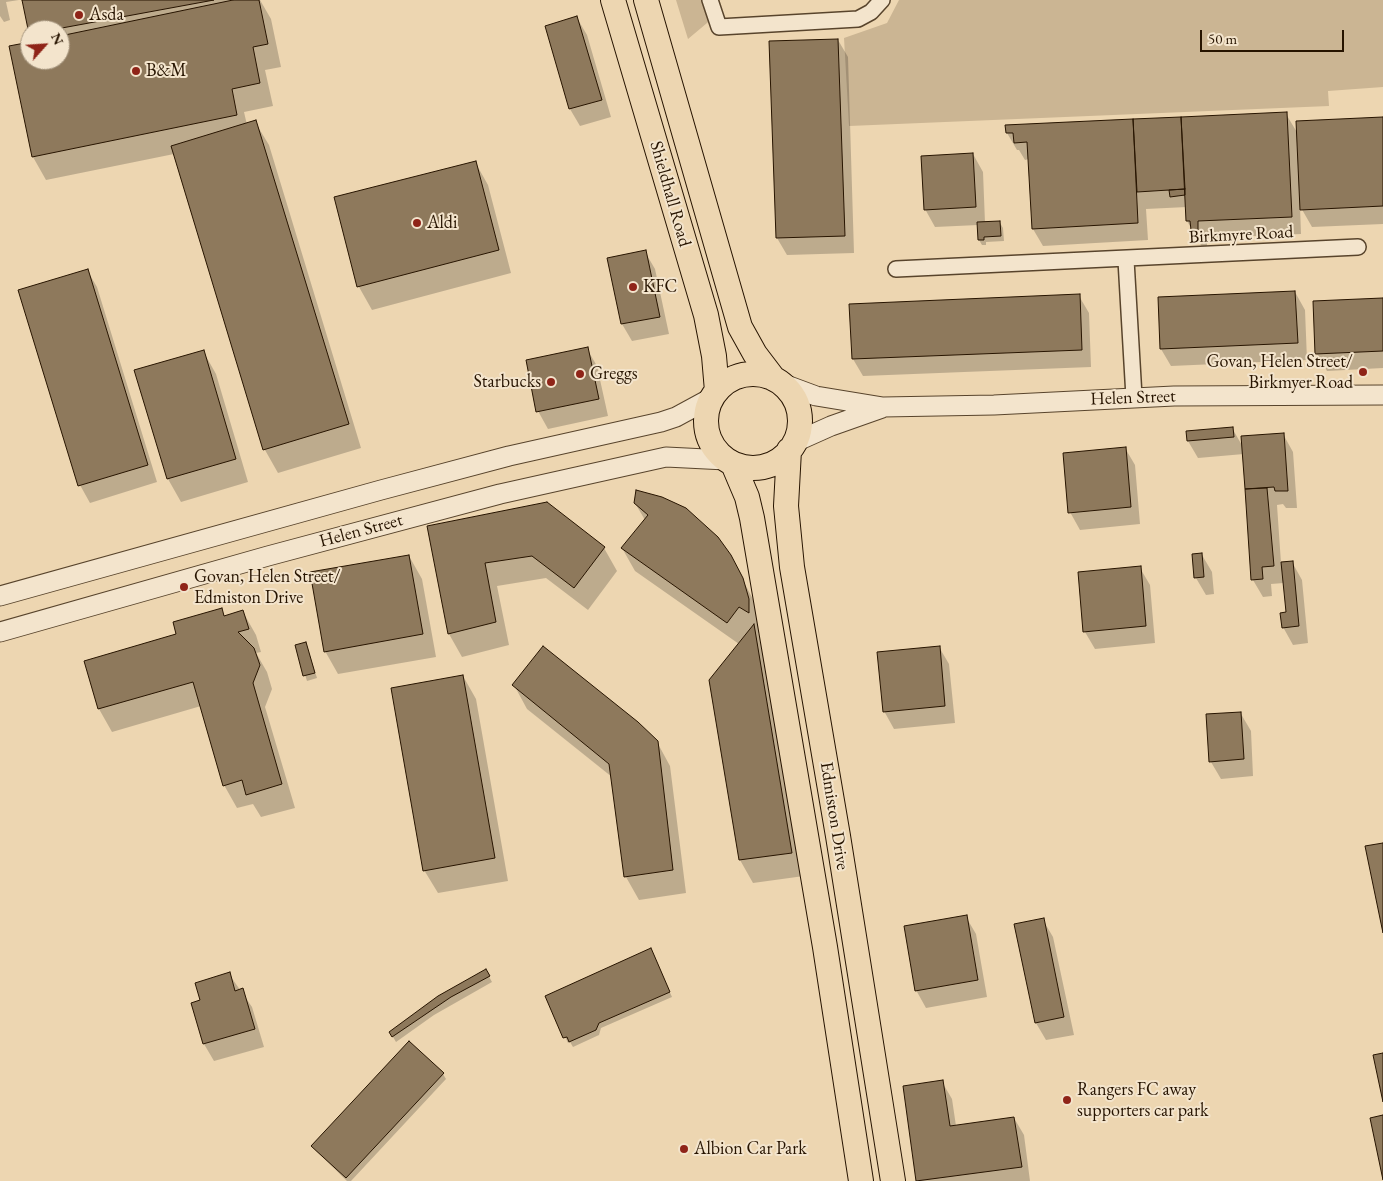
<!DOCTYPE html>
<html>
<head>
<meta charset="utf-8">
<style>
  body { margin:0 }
  #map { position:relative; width:1383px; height:1181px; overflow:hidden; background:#edd6b1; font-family:"EB Garamond",serif }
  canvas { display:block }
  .north { position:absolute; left:20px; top:20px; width:50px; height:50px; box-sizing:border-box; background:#f3e4cc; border:1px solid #a1917a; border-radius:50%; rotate:64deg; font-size:14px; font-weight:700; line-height:20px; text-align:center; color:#271400 }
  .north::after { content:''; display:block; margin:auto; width:18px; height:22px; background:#8f2418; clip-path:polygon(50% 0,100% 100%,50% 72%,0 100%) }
  .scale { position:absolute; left:1200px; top:30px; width:144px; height:22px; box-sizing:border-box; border:2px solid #271400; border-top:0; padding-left:6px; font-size:15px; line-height:18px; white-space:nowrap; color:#271400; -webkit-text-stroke:4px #f3e4cc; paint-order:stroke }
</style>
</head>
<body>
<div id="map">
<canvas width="1383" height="1181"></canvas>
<div class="north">N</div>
<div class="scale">50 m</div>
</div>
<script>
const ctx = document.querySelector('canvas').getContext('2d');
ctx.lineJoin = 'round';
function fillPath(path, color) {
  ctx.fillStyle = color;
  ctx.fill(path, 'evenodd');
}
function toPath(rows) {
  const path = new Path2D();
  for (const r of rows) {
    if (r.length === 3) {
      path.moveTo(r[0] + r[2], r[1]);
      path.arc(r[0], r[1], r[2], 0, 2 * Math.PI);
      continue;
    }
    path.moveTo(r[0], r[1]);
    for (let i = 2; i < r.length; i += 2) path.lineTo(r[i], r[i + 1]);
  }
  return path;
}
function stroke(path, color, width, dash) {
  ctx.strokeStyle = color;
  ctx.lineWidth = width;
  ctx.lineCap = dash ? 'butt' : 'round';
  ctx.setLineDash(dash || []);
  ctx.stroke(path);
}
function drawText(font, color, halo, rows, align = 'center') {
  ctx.font = font + ' "EB Garamond",serif';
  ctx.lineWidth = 4;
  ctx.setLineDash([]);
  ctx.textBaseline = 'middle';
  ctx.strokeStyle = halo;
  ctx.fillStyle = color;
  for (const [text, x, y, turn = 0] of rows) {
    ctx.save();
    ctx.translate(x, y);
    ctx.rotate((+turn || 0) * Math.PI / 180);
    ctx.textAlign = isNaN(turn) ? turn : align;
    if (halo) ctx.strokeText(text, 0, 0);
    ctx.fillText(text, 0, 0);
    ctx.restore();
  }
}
const green = toPath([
  [676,0,706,0,713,18,688,39],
  [899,0,1383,0,1383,87,1328,91,1329,106,849,126,844,38,887,23]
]);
const shadow = toPath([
  [0,0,19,0,6,2,10,20,4,22,0,16],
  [24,0,260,0,271,19,281,67,265,70,273,106,244,112,247,125,255,122,269,145,361,448,278,473,265,450,174,154,46,180,33,157,10,47,30,43,30,60,60,60,60,30,30,30,30,34],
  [577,18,587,35,611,117,580,126,570,109,546,27],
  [838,40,848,57,854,253,787,255,777,238],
  [1286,114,1298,134,1383,118,1383,224,1312,227,1300,206,1301,234,1207,238,1207,247,1202,247,1187,221,1187,207,1146,209,1148,240,1043,246,1033,229,1029,159,1025,160,1019,150,1017,150,1007,133,1006,127],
  [973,154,983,172,985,223,1000,223,1003,228,1004,241,986,242,986,245,982,245,979,240,978,225,935,227,925,209],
  [475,162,488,185,511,273,372,310,359,287,336,197],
  [645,252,655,269,669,334,632,341,622,324,609,259],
  [87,270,97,287,157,482,90,503,80,485],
  [1295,292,1305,310,1307,360,1171,366,1161,349],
  [1079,296,1089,313,1091,367,863,376,853,359],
  [1383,299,1383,368,1327,371,1317,354],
  [587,349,597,366,608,416,548,429,538,411],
  [203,351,216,374,248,482,181,502,168,479,136,371],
  [1232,428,1243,447,1283,434,1293,452,1297,508,1286,508,1283,504,1277,505,1281,563,1292,562,1302,580,1308,643,1293,645,1283,627,1287,613,1284,583,1271,584,1272,596,1263,597,1253,580,1244,454,1198,458,1188,441],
  [1125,448,1135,465,1140,524,1080,530,1070,512],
  [635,503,730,556,755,603,761,635,758,633,767,648,804,876,753,883,740,860,711,680,739,644,635,571,622,548,645,520],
  [428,527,604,548,617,571,588,610,546,578,497,586,509,645,462,657,449,634],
  [1202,555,1212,572,1214,594,1206,595,1196,578],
  [409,556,422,579,436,657,338,674,325,651],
  [1140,568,1150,585,1155,643,1095,649,1085,632],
  [221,610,225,617,243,612,256,635,261,652,256,653,267,672,272,689,265,707,295,808,261,817,253,804,237,808,224,785,201,706,112,732,99,709,85,662,178,635],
  [306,643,317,678,307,681,296,646],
  [939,647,949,664,955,723,894,729,884,711],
  [463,676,476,699,508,881,438,893,424,870],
  [514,685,657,742,670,766,686,893,639,900,626,877,612,777,527,709],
  [1241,714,1251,731,1253,776,1221,779,1211,762],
  [966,917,976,934,987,997,926,1008,916,990],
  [1043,920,1053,937,1074,1035,1046,1040,1036,1023,1016,925],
  [653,955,672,997,601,1028,599,1035,573,1047,570,1042,568,1043,546,996],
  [486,971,492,982,434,1015,396,1042,390,1032],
  [229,974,252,1007,264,1047,214,1061,204,1044,192,1004,201,1001],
  [443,1074,446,1079,351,1181,347,1181,316,1151,313,1146],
  [942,1082,952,1099,956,1126,1014,1118,1024,1135,1030,1181,918,1181,904,1087]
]);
const building = toPath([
  [22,0,214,0,51,30,30,30,29,34,22,0],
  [233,0,259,0,268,44,253,47,260,83,232,89,237,115,32,157,9,46,30,42,30,60,60,60,60,36,233,0],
  [577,16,602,100,569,109,545,26,577,16],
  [838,39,845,236,776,238,769,41,838,39],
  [1287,112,1292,217,1198,221,1198,230,1191,230,1190,221,1186,221,1181,117,1287,112],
  [1181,117,1185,189,1137,192,1133,119,1181,117],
  [1383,117,1383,206,1300,210,1296,121,1383,117],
  [1133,119,1138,223,1032,229,1027,142,1014,143,1013,133,1006,133,1005,125,1133,119],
  [256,120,349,424,263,450,171,146,256,120],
  [973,153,976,207,924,210,921,156,973,153],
  [476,161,499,250,357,287,334,197,476,161],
  [1185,189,1185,195,1170,197,1169,190,1185,189],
  [1000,221,1001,236,984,237,984,240,978,240,977,222,1000,221],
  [646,250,660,317,621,324,607,258,646,250],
  [88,269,148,465,78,486,18,290,88,269],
  [1295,291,1298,343,1160,349,1158,297,1295,291],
  [1080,294,1082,350,852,359,849,304,1080,294],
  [1383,298,1383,351,1315,354,1313,301,1383,298],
  [588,347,599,399,536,412,526,360,588,347],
  [204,350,236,459,167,479,134,370,204,350],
  [1233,427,1234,437,1187,441,1186,431,1233,427],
  [1284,433,1288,491,1275,491,1274,487,1245,489,1241,436,1284,433],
  [1126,447,1131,507,1068,513,1063,453,1126,447],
  [1267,488,1274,566,1262,567,1263,579,1251,580,1245,489,1267,488],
  [636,490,662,497,686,508,718,537,731,555,743,578,749,599,749,613,739,607,727,623,621,548,648,515,634,503,636,490],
  [547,502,605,547,574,588,532,556,485,563,496,622,448,634,427,526,547,502],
  [1202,553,1204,577,1194,578,1192,554,1202,553],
  [409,555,423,634,324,652,310,572,409,555],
  [1293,561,1299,626,1282,628,1280,613,1286,612,1281,562,1293,561],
  [1141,566,1146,626,1083,632,1078,572,1141,566],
  [222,608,224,616,243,610,249,629,238,632,254,648,260,665,253,683,282,784,246,795,242,780,223,786,193,682,98,709,84,661,176,634,173,622,222,608],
  [754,624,792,853,739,860,709,680,754,624],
  [306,642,315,673,303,676,295,645,306,642],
  [543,646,638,722,658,741,673,870,624,877,609,764,512,685,543,646],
  [940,646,945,706,883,712,877,652,940,646],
  [463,675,495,858,423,871,391,688,463,675],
  [1241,712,1244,759,1209,762,1206,714,1241,712],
  [1383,843,1383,933,1365,846,1383,843],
  [967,915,978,980,915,991,904,926,967,915],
  [1044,918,1064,1017,1035,1023,1014,924,1044,918],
  [651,948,670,992,599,1023,596,1030,569,1042,567,1037,563,1038,545,996,651,948],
  [486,969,490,976,451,997,392,1037,389,1032,438,996,486,969],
  [230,972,235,991,243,988,255,1029,203,1044,191,1003,200,1000,195,983,230,972],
  [409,1041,444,1073,346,1178,311,1146,409,1041],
  [1383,1053,1383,1102,1373,1055,1383,1053],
  [943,1080,950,1126,1014,1117,1022,1167,916,1181,903,1086,943,1080],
  [1383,1115,1383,1180,1370,1118,1383,1115]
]);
const minor = toPath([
  [710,0,719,27,858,19,871,12,882,0],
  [1126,260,1134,397],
  [896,269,1358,247]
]);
const tertiary = toPath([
  [781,383,816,396,883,407,994,405,1174,396,1383,395],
  [793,443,831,426,882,408],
  [0,596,381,490,509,456,661,422,676,417,711,398],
  [0,632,268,556,500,494,666,457,726,460]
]);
const primary = toPath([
  [613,0,706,315,714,356,717,391],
  [646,0,740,327,755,354,774,379],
  [753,421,47],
  [789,450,786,506,792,567,838,836,893,1181],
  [733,464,747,497,752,518,825,947,861,1181]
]);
const markers = [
  [79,15,5,"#8f2418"],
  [136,71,5,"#8f2418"],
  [417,223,5,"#8f2418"],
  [633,287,5,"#8f2418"],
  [1363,372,5,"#8f2418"],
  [580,374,5,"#8f2418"],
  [551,382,5,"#8f2418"],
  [184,587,5,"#8f2418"],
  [1067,1100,5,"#8f2418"],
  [684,1149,5,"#8f2418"]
];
const poiNames = [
  ["Asda",89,15],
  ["B&M",146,71],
  ["Aldi",427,223],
  ["KFC",643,287],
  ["Govan, Helen Street/",1353,362,"right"],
  ["Birkmyer Road",1353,383,"right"],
  ["Greggs",590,374],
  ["Starbucks",541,382,"right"],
  ["Govan, Helen Street/",194,577],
  ["Edmiston Drive",194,598],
  ["Rangers FC away",1077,1090],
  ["supporters car park",1077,1111],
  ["Albion Car Park",694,1149]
];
const streetNames = [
  ["Shieldhall Road",670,194,74],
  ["Birkmyre Road",1241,235,-3],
  ["Helen Street",1133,398,-2],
  ["Helen Street",361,531,-15],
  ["Edmiston Drive",834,816,81]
];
fillPath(green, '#cbb593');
fillPath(shadow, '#0003');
fillPath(building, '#8e795c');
stroke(building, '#271400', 1);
stroke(minor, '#58442c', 18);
stroke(tertiary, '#58442c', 21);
stroke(primary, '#271400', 26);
stroke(minor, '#f3e4cc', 15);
stroke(tertiary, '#f3e4cc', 19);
stroke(primary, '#edd6b1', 24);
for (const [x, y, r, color] of markers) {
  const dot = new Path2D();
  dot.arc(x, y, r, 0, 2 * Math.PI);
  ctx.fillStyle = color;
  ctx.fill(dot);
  stroke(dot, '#f3e4cc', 2);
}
drawText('18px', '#271400', '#f3e4cc', poiNames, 'left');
drawText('18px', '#271400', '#f3e4cc', streetNames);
</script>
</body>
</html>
